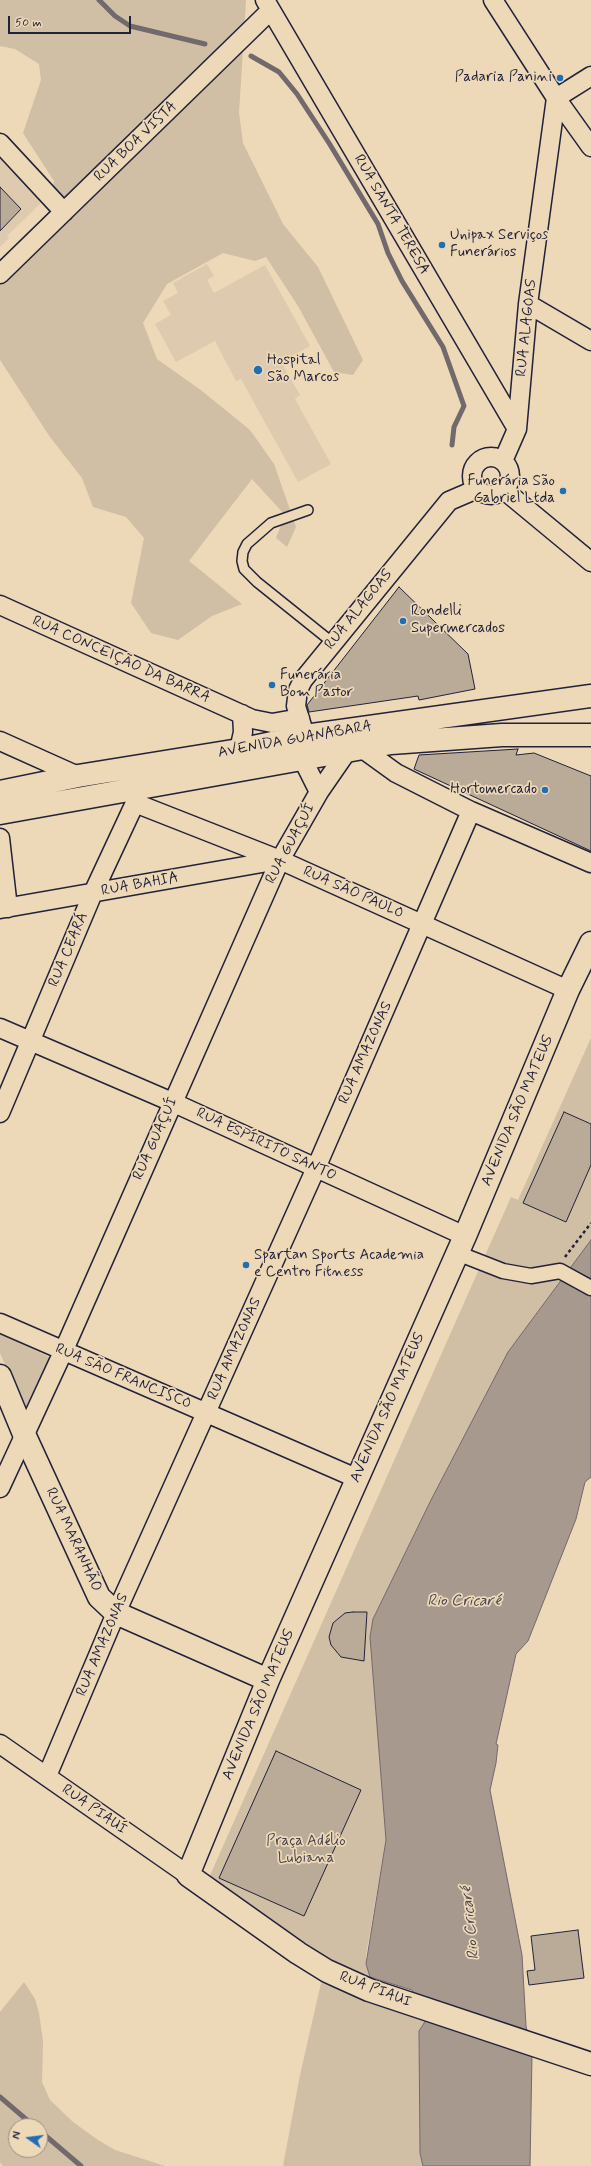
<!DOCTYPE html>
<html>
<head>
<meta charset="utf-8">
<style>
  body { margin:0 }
  #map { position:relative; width:591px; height:2166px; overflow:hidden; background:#edd8b7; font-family:Mynerve,sans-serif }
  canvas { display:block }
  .north { position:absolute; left:8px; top:2118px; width:40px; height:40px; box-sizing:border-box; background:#edd8b7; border:1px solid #9c8f85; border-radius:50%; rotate:284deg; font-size:11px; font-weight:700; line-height:16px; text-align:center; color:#22223b }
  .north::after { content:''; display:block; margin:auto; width:14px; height:18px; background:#1f6fb2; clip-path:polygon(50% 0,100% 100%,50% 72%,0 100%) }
  .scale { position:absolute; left:8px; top:16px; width:123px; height:18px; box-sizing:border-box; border:2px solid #22223b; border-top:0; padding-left:5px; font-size:12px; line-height:14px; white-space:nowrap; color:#22223b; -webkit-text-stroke:3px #edd8b7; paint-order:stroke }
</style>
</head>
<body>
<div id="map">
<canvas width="591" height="2166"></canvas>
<div class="north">N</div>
<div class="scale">50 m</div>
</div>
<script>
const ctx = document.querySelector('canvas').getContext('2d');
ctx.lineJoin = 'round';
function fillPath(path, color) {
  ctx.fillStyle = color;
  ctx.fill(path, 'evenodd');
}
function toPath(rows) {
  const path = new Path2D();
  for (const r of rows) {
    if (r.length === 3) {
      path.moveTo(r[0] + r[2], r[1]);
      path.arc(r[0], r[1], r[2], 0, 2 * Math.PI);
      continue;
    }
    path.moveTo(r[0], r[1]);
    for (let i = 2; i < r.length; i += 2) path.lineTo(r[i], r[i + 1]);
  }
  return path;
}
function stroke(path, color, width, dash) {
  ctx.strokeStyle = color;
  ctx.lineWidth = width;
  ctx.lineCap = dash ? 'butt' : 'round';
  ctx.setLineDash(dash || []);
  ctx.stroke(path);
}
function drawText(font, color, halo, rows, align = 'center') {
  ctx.font = font + ' Mynerve,sans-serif';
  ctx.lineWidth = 3.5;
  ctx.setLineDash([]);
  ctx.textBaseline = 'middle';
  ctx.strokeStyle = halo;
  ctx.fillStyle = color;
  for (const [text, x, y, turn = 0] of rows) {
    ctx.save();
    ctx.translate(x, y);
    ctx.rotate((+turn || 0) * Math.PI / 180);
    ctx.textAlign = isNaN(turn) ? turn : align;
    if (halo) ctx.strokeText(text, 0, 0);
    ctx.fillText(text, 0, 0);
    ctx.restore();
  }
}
const built = toPath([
  [0,149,44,200,7,236,9,238,0,247],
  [207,264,214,276,207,280,214,293,265,265,310,346,281,362,300,395,295,399,331,464,298,482,241,379,236,381,215,341,176,362,155,324,171,315,163,301,178,293,173,283]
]);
const green = toPath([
  [0,0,246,0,239,113,243,143,283,224,318,267,363,360,353,375,334,372,298,306,266,257,255,261,223,253,167,284,143,323,157,359,202,391,250,430,274,464,296,527,287,547,276,538,285,515,252,479,189,561,242,604,212,616,178,640,151,633,131,603,144,538,126,517,93,507,82,478,50,437,0,360,0,270,47,224,54,181,23,133,41,80,39,64,15,49,0,46],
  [591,1038,591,1240,508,1352,431,1500,373,1619,370,1637,386,1840,366,1955,366,1964,370,1977,347,1970,208,1880,511,1197,518,1200],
  [0,1333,51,1358,25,1411,0,1353],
  [24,1982,35,1999,39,2013,43,2041,42,2082,50,2100,73,2122,98,2140,115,2150,165,2166,3,2166,0,2163,0,2012],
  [16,2126,40,2126,40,2150,16,2150],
  [321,1983,426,2020,419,2031,420,2153,423,2166,283,2166,300,2075]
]);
const water = toPath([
  [591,1240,591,1477,585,1482,576,1519,528,1641,516,1654,496,1744,498,1745,496,1763,490,1790,522,1955,526,2026,532,2055,530,2166,423,2166,420,2153,419,2031,426,2020,412,1990,370,1977,366,1964,386,1840,370,1637,373,1619,431,1500,508,1352,591,1240]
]);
const stream = toPath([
  [99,0,115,16,130,26,205,44],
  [251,56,279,72,297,94,329,143,378,224,388,253,402,281,443,347,464,406,454,427,452,445],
  [0,2097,34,2126],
  [40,2131,81,2166]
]);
const building = toPath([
  [0,187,21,209,0,231,0,187],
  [399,587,468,654,475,689,419,700,418,696,309,712,307,705,399,587],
  [518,749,516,755,534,753,591,776,591,851,414,769,419,755,518,749],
  [564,1112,591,1124,591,1165,566,1222,523,1203,564,1112],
  [353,1612,367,1612,364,1661,341,1657,331,1645,329,1637,333,1623,345,1613,353,1612],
  [276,1751,361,1790,304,1916,219,1878,276,1751],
  [578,1930,584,1978,529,1985,527,1971,535,1970,531,1936,578,1930]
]);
const path = toPath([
  [565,1257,591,1223]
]);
const service = toPath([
  [308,510,271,523,247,544,243,552,242,561,244,569,257,582,333,643]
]);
const pedestrian = toPath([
  [457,1253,503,1271,531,1276,560,1271,591,1288]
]);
const minor = toPath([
  [265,0,517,429],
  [493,0,556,98,591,147],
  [0,143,64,212],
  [0,274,271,10],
  [528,304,591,341],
  [491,476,19],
  [503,461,517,429,528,304,556,98,591,76],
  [504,490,591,562],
  [0,605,252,719,272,723,300,718],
  [303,729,296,706,298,690,303,680,449,501,477,489],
  [0,741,78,776],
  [360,747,396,773,471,811,591,863],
  [239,750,243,732,242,714],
  [302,758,319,792],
  [135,803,280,860,568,990],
  [0,838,8,908],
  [0,909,279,860],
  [0,1028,172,1102,465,1236],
  [0,1113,93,893,135,803,133,791],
  [0,1323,356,1478],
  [0,1488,63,1352,280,860,319,792,348,750],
  [0,1744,188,1875],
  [47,1776,116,1613,316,1168,471,811]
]);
const tertiary = toPath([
  [591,943,568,990,465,1236,268,1680,188,1875,298,1953,327,1971,369,1990,591,2064],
  [0,1376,24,1434,99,1597,116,1613,268,1680]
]);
const primary = toPath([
  [0,792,78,776,239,750,305,736,591,696],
  [0,813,391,743,502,735,591,735]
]);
const markers = [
  [560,78,4,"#1f6fb2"],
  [442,245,4,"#1f6fb2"],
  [258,370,5,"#1f6fb2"],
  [563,491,4,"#1f6fb2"],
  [403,621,4,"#1f6fb2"],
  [272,685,4,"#1f6fb2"],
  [545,790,4,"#1f6fb2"],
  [246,1265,4,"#1f6fb2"]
];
const poiNames = [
  ["Padaria Panini",552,78,"right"],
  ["Unipax Serviços",450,236],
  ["Funerários",450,253],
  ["Hospital",267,361],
  ["São Marcos",267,378],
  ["Funerária São",555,482,"right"],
  ["Gabriel Ltda",555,499,"right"],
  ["Rondelli",411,612],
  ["Supermercados",411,629],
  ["Funerária",280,676],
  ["Bom Pastor",280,693],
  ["Hortomercado",537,790,"right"],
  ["Spartan Sports Academia",254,1256],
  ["e Centro Fitness",254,1273]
];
const streetNames = [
  ["RUA BOA VISTA",136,142,-44],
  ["RUA SANTA TERESA",391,215,60],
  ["RUA ALAGOAS",527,328,-84],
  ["RUA ALAGOAS",359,610,-51],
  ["RUA CONCEIÇÃO DA BARRA",121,660,24],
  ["AVENIDA GUANABARA",295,740,-10],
  ["RUA GUAÇUÍ",291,844,-62],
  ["RUA BAHIA",140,885,-10],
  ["RUA SÃO PAULO",353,893,24],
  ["RUA CEARÁ",69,950,-67],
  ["RUA AMAZONAS",366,1053,-66],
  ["AVENIDA SÃO MATEUS",518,1111,-67],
  ["RUA GUAÇUÍ",156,1139,-66],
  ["RUA ESPÍRITO SANTO",266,1145,25],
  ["RUA AMAZONAS",235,1349,-66],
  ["RUA SÃO FRANCISCO",123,1377,23],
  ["AVENIDA SÃO MATEUS",388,1408,-66],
  ["RUA MARANHÃO",73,1540,65],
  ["RUA AMAZONAS",103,1645,-67],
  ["AVENIDA SÃO MATEUS",259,1705,-67],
  ["RUA PIAUÍ",94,1810,35],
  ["RUA PIAUI",375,1990,21]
];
const parkNames = [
  ["Praça Adélio",306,1842],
  ["Lubiana",306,1859]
];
const waterNames = [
  ["Rio Cricaré",464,1602],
  ["Rio Cricaré",471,1923,-96]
];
fillPath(built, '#decaae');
fillPath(green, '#d0bea5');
fillPath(water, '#a7998d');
stroke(water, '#72696c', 1);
stroke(stream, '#72696c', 5);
fillPath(building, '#baab98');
stroke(building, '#22223b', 1);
stroke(service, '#22223b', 12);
stroke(pedestrian, '#22223b', 17);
stroke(minor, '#22223b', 21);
stroke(tertiary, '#22223b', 25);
stroke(primary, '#22223b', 25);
stroke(path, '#22223b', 2.5, [3, 3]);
stroke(service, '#edd8b7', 9);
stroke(pedestrian, '#edd8b7', 14);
stroke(minor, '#edd8b7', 18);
stroke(tertiary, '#edd8b7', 22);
stroke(primary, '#edd8b7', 22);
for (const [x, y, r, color] of markers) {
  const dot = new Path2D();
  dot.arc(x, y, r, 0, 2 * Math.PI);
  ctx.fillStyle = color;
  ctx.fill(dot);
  stroke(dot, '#edd8b7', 1.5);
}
drawText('15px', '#22223b', '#edd8b7', poiNames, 'left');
drawText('15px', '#22223b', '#edd8b7', streetNames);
drawText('15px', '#454150', '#edd8b7', parkNames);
drawText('italic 16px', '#4a4654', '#edd8b7', waterNames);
</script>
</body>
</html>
